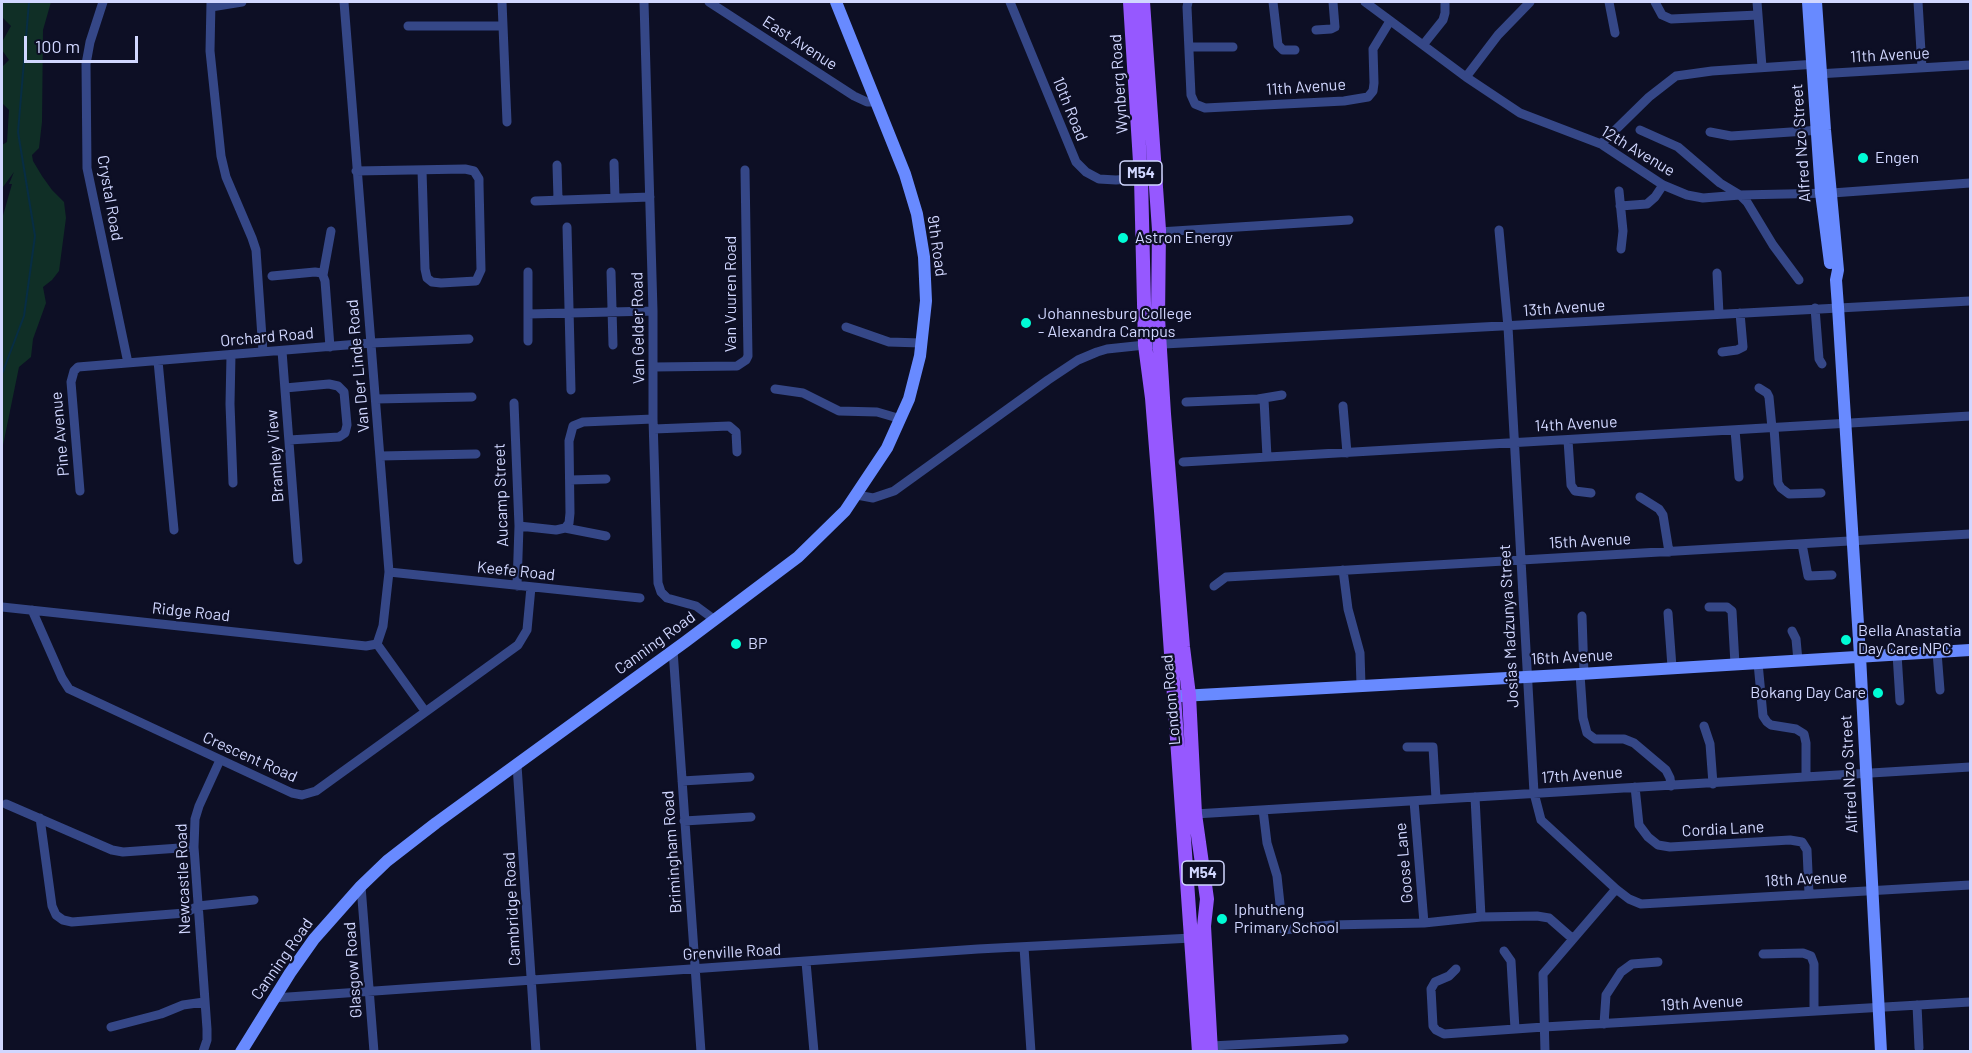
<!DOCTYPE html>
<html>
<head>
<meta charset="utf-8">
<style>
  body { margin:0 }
  #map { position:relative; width:1972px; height:1053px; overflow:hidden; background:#0d0f25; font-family:Barlow,sans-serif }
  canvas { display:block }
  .frame { position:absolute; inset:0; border:3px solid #d1d7ff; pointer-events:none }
  .scale { position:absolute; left:24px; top:36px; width:114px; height:27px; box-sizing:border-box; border:3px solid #d1d7ff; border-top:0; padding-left:8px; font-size:18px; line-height:21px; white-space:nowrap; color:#d1d7ff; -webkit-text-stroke:4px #0d0f25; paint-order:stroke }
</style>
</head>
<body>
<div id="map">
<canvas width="1972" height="1053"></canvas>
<div class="frame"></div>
<div class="scale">100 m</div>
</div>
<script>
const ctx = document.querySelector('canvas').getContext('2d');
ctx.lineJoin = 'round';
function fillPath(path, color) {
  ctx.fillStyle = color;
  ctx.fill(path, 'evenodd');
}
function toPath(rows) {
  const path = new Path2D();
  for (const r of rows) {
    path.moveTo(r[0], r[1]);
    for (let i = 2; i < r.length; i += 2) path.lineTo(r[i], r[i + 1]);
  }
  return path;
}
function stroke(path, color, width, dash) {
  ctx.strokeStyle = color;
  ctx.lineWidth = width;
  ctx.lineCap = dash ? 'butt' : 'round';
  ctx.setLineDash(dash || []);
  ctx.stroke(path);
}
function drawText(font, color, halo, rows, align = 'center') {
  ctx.font = font + ' Barlow,sans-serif';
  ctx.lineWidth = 4.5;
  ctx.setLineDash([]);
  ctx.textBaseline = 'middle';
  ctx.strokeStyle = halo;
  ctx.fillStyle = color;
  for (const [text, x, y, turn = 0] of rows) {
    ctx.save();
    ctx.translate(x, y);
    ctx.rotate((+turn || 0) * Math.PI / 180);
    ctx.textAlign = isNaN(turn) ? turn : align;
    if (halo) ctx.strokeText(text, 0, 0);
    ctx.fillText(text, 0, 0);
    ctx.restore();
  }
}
const green = toPath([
  [2,2,51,2,43,30,42,122,39,148,32,155,33,161,42,176,52,190,64,202,66,218,59,271,52,280,43,287,46,303,33,339,31,357,19,367,2,450,2,219,12,184,9,184,14,172,3,187,2,145,7,142,9,110,2,103,2,67,9,60,2,50,2,42,11,26,2,17]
]);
const stream = toPath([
  [2,374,24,316,35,236,18,132,29,2]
]);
const street = toPath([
  [103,2,90,42,86,64,87,168,128,363],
  [211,2,210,51,221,156,226,177,252,238,256,250,263,352],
  [344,2,389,572,383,626,377,644,425,711],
  [502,2,507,122],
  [644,2,653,311,653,419,658,583,661,592,667,598,696,606,715,620],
  [709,2,854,96,867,102,877,102],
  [1010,2,1076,162,1086,172,1099,179,1116,180,1141,178],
  [1188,2,1187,7,1191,95,1195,104,1205,108,1344,101,1368,97,1373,91,1374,83,1373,49,1390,21],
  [1273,2,1278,45,1283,50,1295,50],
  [1365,2,1466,77,1520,113,1601,144,1663,185,1687,195,1703,198,1740,195,1832,193,1970,183],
  [1609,2,1615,33],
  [1655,2,1662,15,1671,19,1758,15],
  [1757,2,1762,67],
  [1918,2,1922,68],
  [211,7,242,2],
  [408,26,503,26],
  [1316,30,1331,29,1335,27,1333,2],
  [1423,45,1443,20,1445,13,1445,2],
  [1189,47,1233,47],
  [1817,74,1970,65],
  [1466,77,1498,35,1530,2],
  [1640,130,1678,147,1720,183,1740,195,1747,202,1773,245,1799,280],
  [1710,132,1731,136,1821,130],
  [1601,144,1649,97,1676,76,1712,71,1817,64],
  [614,163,615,198],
  [557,165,558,199],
  [356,171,465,169,474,171,479,179,479,184,481,270,476,281,441,283,432,282,427,278,425,269,422,170],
  [1619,191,1623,231,1621,249],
  [535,201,650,197],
  [1620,206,1647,204,1655,197,1663,185],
  [567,227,571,390],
  [1499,230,1508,327,1534,793,1541,820,1616,889,1629,899,1641,904,1970,885],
  [1159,232,1349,220],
  [528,272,528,341],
  [611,272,613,345],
  [1717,273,1719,314],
  [323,275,331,231],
  [272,276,315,272,322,273,325,281,330,347],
  [1815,308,1819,359,1822,364],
  [528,314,653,311],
  [846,327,889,342,921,343],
  [282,351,298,560],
  [1722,352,1737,350,1743,347,1740,313],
  [231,355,230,404,233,483],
  [158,361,174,530],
  [654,367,737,366,746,360,748,356,745,170],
  [285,388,329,384,338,386,344,392,347,425,345,433,339,437,289,440],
  [1759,388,1767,393,1769,397,1772,428],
  [775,389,803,393,839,411,877,412,901,419],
  [376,399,472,397],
  [1264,399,1267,457],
  [1186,402,1258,399,1282,395],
  [514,403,519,526,517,586],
  [1343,406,1347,453],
  [1774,428,1778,483,1781,488,1789,494,1821,493],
  [654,429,729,426,736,432,737,452],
  [1735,430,1739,477],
  [1568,440,1571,485,1575,491,1591,493],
  [380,456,476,454],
  [1183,462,1970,416],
  [570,480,606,479],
  [80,491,71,382,74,371,78,367,371,343,469,339],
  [857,495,873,498,894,491,1048,380,1078,360,1097,352,1107,349,1145,345,1970,301],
  [1640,497,1659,509,1663,515,1669,552],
  [519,526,556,530,565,528,569,523,570,513,569,441,573,426,583,422,653,419],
  [565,528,606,536],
  [1802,544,1808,576,1832,575],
  [1343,570,1348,609,1360,653,1361,685],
  [389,572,640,598],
  [1214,586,1226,577,1280,574,1970,534],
  [2,607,366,646,377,644],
  [1709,607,1727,607,1732,611,1735,664],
  [32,610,62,678,69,689,292,793,302,795,316,791,518,645,527,630,531,587],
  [1668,613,1672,667],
  [1582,616,1584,674],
  [1792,631,1796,639,1798,661],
  [673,650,701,1052],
  [1937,652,1940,690],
  [1897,654,1900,701],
  [1758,663,1763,716,1767,722,1771,725,1796,729,1804,734,1806,743,1806,777],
  [1580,674,1583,718,1587,733,1595,739,1624,739,1634,743,1666,770,1670,778,1671,786],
  [1704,726,1710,744,1713,784],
  [1407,747,1433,747,1436,799],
  [517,765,536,1052],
  [682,781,750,777],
  [1635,787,1639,825,1648,837,1658,845,1670,847,1790,840,1802,842,1807,850,1809,894],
  [1475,797,1481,917],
  [1414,801,1424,923],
  [6,804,112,850,123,852,194,847],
  [1263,810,1267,843,1277,876,1280,904],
  [1195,814,1970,767],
  [40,818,52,906,56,915,63,920,72,922,185,913,198,906,254,900],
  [684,821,751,817],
  [361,886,374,1052],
  [1283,930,1331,925,1424,923,1481,917,1537,916,1549,918,1573,939],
  [1024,947,1031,1052],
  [1504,951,1511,961,1515,1029],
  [1763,954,1803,953,1811,956,1814,964,1814,1011],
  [806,962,814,1052],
  [1456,969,1449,976,1435,982,1431,989,1433,1026,1436,1030,1444,1034,1544,1027,1970,1002],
  [274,998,978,949,1192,938],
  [1917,1005,1919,1048],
  [1604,1024,1606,995,1621,972,1632,964,1658,962],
  [111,1027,161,1014,183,1005,204,1002],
  [1211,1046,1344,1039],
  [203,1052,207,1040,207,1029,194,847,195,819,199,806,220,760],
  [1545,1052,1543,974,1616,889]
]);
const secondary = toPath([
  [1808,2,1821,193,1830,263],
  [1816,2,1825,130,1838,270,1836,280,1838,307,1860,656,1881,1052],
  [1181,696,1580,674,1970,650],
  [241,1052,290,973,314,939,361,886,387,861,436,823,685,642,798,557,845,511,887,448,909,399,920,356,926,301,924,257,917,214,905,174,836,2]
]);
const primary = toPath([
  [1130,2,1141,178,1145,345,1152,398,1161,511,1199,1052],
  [1143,2,1159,230,1158,318,1164,414,1183,647,1189,695,1195,814,1207,899,1204,926,1211,1052]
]);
const markers = [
  [1863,158,6,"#00fcd5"],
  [1123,238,6,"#00fcd5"],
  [1026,323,6,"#00fcd5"],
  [1846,640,6,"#00fcd5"],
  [736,644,6,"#00fcd5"],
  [1878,693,6,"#00fcd5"],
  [1222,919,6,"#00fcd5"]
];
const shields = [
  [1141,173,42],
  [1203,873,42]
];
const shieldNames = [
  ["M54",1141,173],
  ["M54",1203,873]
];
const streetNames = [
  ["East Avenue",800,43,33],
  ["11th Avenue",1890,55,-3],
  ["Wynberg Road",1119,84,-94],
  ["11th Avenue",1306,87,-4],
  ["10th Road",1070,109,68],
  ["Alfred Nzo Street",1801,143,-94],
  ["12th Avenue",1638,151,31],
  ["Crystal Road",110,198,80],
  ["9th Road",937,246,82],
  ["Van Vuuren Road",731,294,-90],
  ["13th Avenue",1564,308,-4],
  ["Van Gelder Road",638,328,-91],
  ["Orchard Road",267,337,-5],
  ["Van Der Linde Road",358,366,-95],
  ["14th Avenue",1576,424,-3],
  ["Pine Avenue",60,434,-95],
  ["Bramley View",275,456,-94],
  ["Aucamp Street",501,495,-92],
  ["15th Avenue",1590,541,-3],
  ["Keefe Road",516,571,6],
  ["Ridge Road",191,612,6],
  ["Josias Madzunya Street",1509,626,-93],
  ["Canning Road",655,643,-36],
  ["16th Avenue",1572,657,-3],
  ["London Road",1171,700,-95],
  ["Crescent Road",250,757,24],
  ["Alfred Nzo Street",1849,774,-93],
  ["17th Avenue",1582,775,-4],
  ["Cordia Lane",1723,829,-3],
  ["Brimingham Road",672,852,-94],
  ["Goose Lane",1404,863,-95],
  ["Newcastle Road",183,879,-92],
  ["18th Avenue",1806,879,-3],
  ["Cambridge Road",512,909,-93],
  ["Grenville Road",732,952,-3],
  ["Canning Road",282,959,-55],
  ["Glasgow Road",353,970,-94],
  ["19th Avenue",1702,1003,-3]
];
const poiNames = [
  ["Engen",1875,158],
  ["Astron Energy",1135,238],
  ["Johannesburg College",1038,314],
  ["- Alexandra Campus",1038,332],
  ["Bella Anastatia",1858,631],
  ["Day Care NPC",1858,649],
  ["BP",748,644],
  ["Bokang Day Care",1866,693,"right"],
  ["Iphutheng",1234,910],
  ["Primary School",1234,928]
];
fillPath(green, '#102f26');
stroke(stream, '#072d44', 2);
stroke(street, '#354787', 9);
stroke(secondary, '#688aff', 12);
stroke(primary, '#9658ff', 14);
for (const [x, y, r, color] of markers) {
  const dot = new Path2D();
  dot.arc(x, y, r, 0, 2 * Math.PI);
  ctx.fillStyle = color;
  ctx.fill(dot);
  stroke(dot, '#0d0f25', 2);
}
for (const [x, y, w] of shields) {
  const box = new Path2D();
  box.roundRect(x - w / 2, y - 12, w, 24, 4.5);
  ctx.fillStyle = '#0d0f25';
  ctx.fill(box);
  stroke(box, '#d1d7ff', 1.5);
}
drawText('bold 15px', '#d1d7ff', null, shieldNames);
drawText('16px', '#d1d7ff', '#0d0f25', streetNames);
drawText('16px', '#d1d7ff', '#0d0f25', poiNames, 'left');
</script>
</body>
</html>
